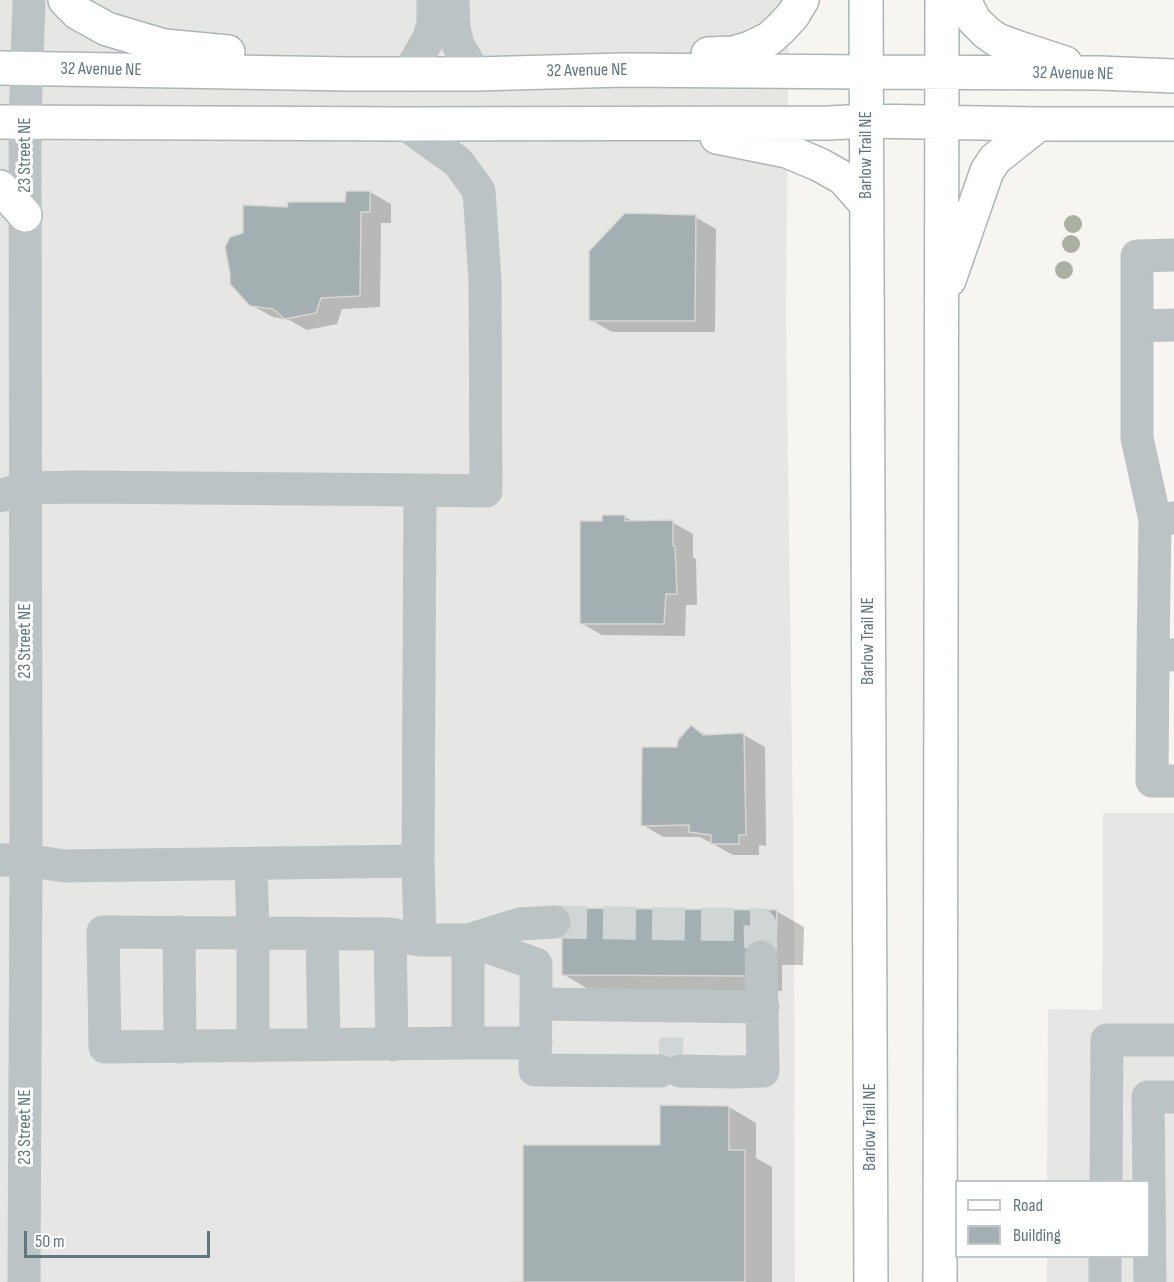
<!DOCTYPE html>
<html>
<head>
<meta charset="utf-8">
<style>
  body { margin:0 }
  #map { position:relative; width:1174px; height:1282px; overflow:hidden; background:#f6f5f2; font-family:"Sofia Sans Condensed",sans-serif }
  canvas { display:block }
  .legend { position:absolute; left:955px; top:1180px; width:195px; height:78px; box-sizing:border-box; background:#fff; border:2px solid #bfc9cb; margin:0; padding:8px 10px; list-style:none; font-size:18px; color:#60777d }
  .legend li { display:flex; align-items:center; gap:12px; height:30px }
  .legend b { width:30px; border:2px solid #bfc9cb }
  .scale { position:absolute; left:24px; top:1231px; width:186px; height:27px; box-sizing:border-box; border:3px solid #60777d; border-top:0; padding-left:8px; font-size:18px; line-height:21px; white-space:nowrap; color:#60777d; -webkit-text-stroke:4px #fff; paint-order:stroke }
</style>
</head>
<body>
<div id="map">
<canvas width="1174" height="1282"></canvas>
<ul class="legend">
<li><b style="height:8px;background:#fff"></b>Road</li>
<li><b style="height:16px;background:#a3afb1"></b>Building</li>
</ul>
<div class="scale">50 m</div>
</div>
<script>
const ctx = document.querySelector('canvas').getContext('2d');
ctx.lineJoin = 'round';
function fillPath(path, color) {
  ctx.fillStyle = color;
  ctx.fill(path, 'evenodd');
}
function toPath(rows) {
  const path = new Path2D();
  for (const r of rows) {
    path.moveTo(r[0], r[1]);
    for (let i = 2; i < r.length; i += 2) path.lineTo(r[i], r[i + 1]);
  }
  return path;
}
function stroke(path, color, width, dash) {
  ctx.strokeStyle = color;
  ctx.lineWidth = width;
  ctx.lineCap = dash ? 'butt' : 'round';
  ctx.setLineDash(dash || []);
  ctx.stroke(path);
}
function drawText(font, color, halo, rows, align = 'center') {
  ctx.font = font + ' "Sofia Sans Condensed",sans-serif';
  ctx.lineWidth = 6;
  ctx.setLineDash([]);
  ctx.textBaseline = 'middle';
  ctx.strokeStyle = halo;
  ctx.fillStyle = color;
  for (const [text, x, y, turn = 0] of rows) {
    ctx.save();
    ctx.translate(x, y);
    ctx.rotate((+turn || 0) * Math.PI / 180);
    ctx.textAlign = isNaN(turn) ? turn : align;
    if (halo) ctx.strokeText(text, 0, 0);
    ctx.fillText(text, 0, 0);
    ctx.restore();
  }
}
const built = toPath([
  [0,0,789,0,786,313,794,898,795,1282,0,1282],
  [1103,813,1174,813,1174,1282,1047,1282,1047,1257,1148,1256,1148,1182,1047,1181,1048,1009,1102,1010]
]);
const shadow = toPath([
  [347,192,370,192,391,204,391,223,381,223,380,307,342,309,337,324,307,330,289,320,273,317,251,305,244,234,289,208,346,204],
  [695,217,716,229,715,332,612,332,591,320],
  [625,517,634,522,672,522,693,534,693,557,696,559,697,605,686,605,685,636,602,635,581,623,603,522],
  [692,727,708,736,744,735,765,747,766,846,759,845,759,855,733,855,700,837,663,837,643,825,679,749],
  [776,911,804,927,803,965,782,965,782,991,590,990,563,974],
  [662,1107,729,1107,756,1123,756,1158,772,1167,772,1282,524,1282,661,1147]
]);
const building = toPath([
  [346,191,370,191,370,212,361,212,360,296,321,298,316,313,285,319,273,309,250,306,230,284,230,274,225,247,230,237,243,233,243,205,287,207,288,202,345,202,346,191],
  [625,213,696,215,695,321,589,321,589,251,625,213],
  [602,515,625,515,625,521,673,520,673,546,675,546,677,594,666,594,664,624,580,624,580,521,602,521,602,515],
  [691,725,703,735,744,733,746,835,739,835,739,844,711,844,711,835,689,832,689,825,641,826,642,747,677,747,678,740,691,725],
  [562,908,777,910,776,950,755,950,755,976,562,975,562,908],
  [660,1105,729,1106,729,1150,745,1150,745,1282,512,1282,523,1282,523,1145,660,1145,660,1105]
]);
const minorTunnel = toPath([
  [554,922,760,925,761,957],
  [659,1054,683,1054]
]);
const minor = toPath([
  [453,0,454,28,458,45,475,74],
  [408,74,429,38,433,23,433,0],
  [405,124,458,162,479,191,485,280,486,491,420,490],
  [1137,326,1174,325],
  [0,496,25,488,81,487,420,490,418,861,64,866,26,860,0,860],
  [1174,518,1155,520,1153,655,1174,655],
  [1155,520,1137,438,1137,256,1174,255],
  [1153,655,1152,781,1174,781],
  [418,861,420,940,468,940,520,924,554,922],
  [251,864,253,933,103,932,105,1047,468,1043],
  [179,932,180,1047],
  [322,934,324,1045],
  [390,934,392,1045],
  [468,940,468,1043,536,1043],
  [468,940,536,964,536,1004],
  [253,1046,253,933,390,934,420,940],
  [660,1071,535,1070,536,1004,763,1007],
  [680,1071,731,1072,763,1071,761,957],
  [1106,1182,1107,1040,1174,1040],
  [24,1282,26,860,25,122,29,0],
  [1105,1282,1105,1256],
  [1150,1282,1148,1097,1174,1097]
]);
const major = toPath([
  [65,0,78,13,107,29,164,46,228,52],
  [866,0,871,1282],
  [964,0,974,20,987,33,997,40,1019,48,1065,63],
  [708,54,733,53,750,48,769,39,781,28,793,15,802,0],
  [0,68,348,74,475,74,623,70,866,72,1099,73,1174,76],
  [0,122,405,124,829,123,866,121,1039,124,1174,124],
  [717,137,787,151,820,165,843,178,867,205],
  [0,187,25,215],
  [949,280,987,171,995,159,1039,124],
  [940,1282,942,0]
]);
const trees = [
  [1073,224],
  [1071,244],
  [1064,270]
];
const streetNames = [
  ["32 Avenue NE",101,70,1],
  ["32 Avenue NE",587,71,-1],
  ["32 Avenue NE",1073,74,1],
  ["23 Street NE",25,155,-90],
  ["Barlow Trail NE",866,155,-90],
  ["23 Street NE",25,641,-90],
  ["Barlow Trail NE",868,641,-90],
  ["23 Street NE",25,1127,-90],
  ["Barlow Trail NE",870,1127,-90]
];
fillPath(built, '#e6e6e5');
fillPath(shadow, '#0003');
fillPath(building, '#a3afb1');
stroke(building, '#d7d6d4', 1.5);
stroke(minorTunnel, '#d0d6d5', 33, [33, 16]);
stroke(major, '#adb5b7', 36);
stroke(minor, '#bcc3c5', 33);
stroke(major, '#fff', 33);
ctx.fillStyle = '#aab1a3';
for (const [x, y] of trees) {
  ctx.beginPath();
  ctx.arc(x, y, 9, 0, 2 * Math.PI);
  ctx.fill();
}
drawText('18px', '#60777d', '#fff', streetNames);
</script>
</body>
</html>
